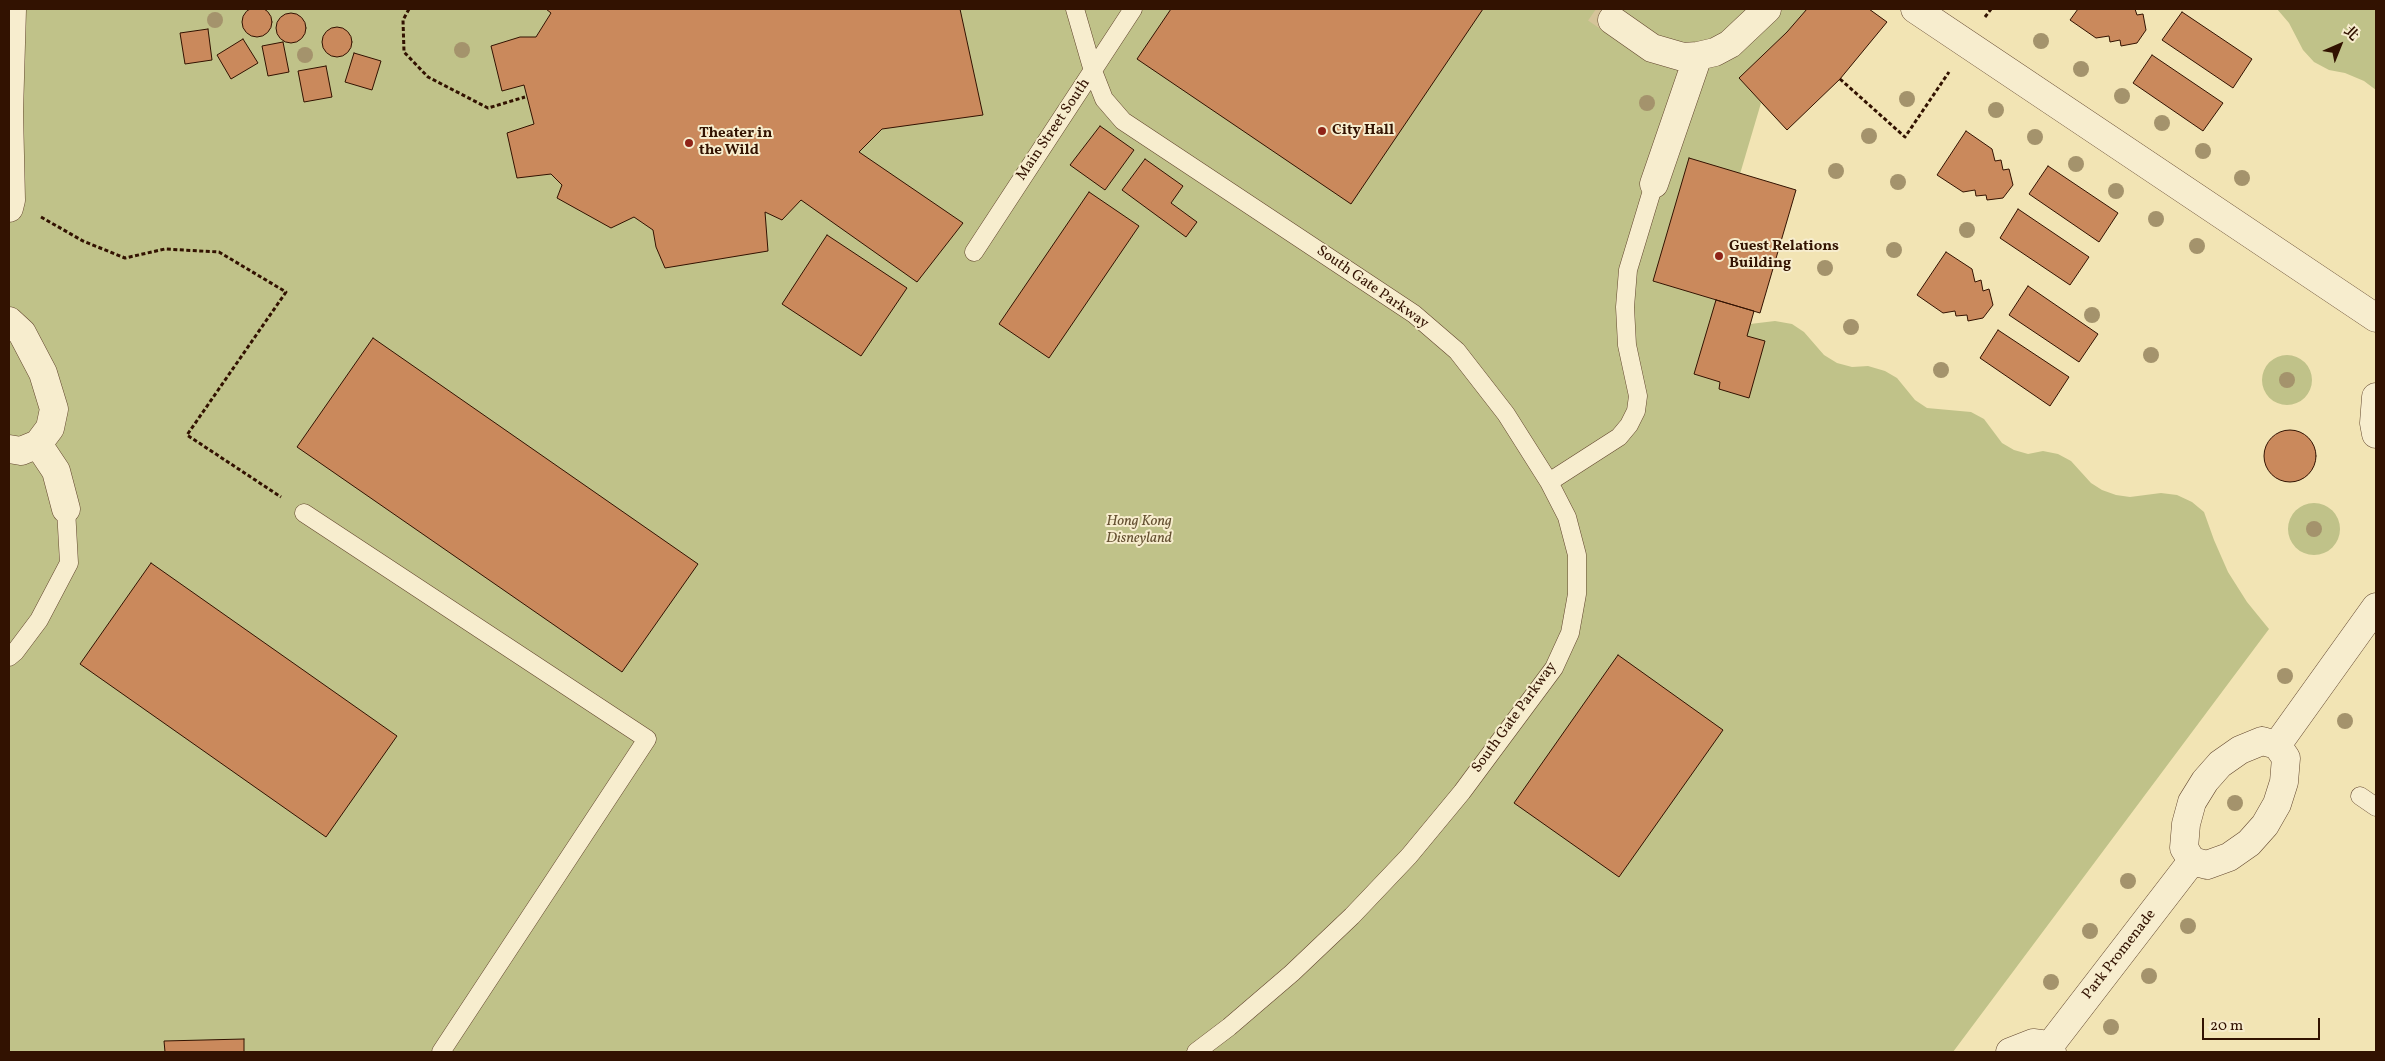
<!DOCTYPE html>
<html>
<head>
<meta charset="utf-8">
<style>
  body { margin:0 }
  #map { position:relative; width:2385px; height:1061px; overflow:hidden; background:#f2e4b4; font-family:Vollkorn,"Noto Serif TC",serif }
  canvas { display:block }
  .frame { position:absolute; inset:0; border:10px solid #321201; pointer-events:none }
  .north { position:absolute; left:2315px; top:20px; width:50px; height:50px; -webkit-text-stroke:4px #f7edce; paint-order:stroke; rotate:44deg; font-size:14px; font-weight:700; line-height:20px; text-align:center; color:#321201 }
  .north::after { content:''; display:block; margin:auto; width:18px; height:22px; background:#321201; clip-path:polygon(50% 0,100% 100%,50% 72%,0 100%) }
  .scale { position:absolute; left:2202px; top:1018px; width:118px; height:22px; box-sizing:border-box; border:2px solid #321201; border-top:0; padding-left:6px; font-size:15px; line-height:18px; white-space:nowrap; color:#321201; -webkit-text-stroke:4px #f7edce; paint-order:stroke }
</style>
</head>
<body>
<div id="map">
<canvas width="2385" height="1061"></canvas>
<div class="frame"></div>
<div class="north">北</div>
<div class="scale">20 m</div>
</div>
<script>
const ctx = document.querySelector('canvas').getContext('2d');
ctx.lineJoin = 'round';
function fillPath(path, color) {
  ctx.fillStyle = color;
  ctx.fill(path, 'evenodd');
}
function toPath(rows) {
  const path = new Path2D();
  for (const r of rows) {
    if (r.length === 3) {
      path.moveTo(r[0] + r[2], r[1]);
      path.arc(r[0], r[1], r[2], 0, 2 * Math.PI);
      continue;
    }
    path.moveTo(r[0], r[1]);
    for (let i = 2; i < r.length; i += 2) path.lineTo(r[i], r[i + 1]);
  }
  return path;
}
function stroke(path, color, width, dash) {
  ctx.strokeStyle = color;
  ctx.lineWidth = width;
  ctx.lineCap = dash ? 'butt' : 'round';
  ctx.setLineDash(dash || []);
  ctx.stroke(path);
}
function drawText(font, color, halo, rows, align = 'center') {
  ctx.font = font + ' Vollkorn,serif';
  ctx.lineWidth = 4;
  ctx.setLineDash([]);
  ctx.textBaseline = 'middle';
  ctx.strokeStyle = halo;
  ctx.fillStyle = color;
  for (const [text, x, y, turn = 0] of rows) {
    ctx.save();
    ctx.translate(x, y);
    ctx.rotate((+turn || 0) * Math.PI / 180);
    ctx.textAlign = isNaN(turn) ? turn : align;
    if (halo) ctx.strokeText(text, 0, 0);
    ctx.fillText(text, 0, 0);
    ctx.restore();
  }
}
const green = toPath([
  [9,9,1869,9,1887,22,1840,79,1787,130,1761,103,1740,174,1653,281,1754,311,1750,324,1775,321,1792,324,1804,332,1824,355,1837,363,1852,367,1868,366,1885,371,1897,378,1915,400,1927,408,1971,412,1984,419,2002,443,2014,450,2028,454,2043,451,2058,454,2071,461,2091,483,2102,490,2116,495,2130,497,2161,493,2177,495,2192,502,2204,512,2214,540,2228,572,2247,602,2269,629,1953,1052,9,1052],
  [2277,9,2376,9,2376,90,2364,81,2345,73,2329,70,2314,62,2303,50,2289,23],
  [2287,380,25],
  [2314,529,26]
]);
const building = toPath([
  [257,22,15],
  [546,9,960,9,983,115,882,129,859,152,963,223,917,282,801,200,782,220,765,212,768,251,665,268,656,247,653,230,634,217,611,228,557,198,562,185,551,174,517,178,507,133,534,124,524,85,502,91,491,46,520,37,536,37,551,13,546,9],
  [1171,9,1483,9,1351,204,1137,59,1171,9],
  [1807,9,1869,9,1887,22,1840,79,1787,130,1739,78,1787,32,1807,9],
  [2078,9,2135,9,2137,15,2143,14,2146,30,2137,43,2121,46,2120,40,2110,42,2109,36,2096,38,2070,20,2078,9],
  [2182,12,2252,59,2233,88,2162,40,2182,12],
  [291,28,15],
  [337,42,15],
  [208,29,212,60,185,64,180,33,208,29],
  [243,39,258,63,231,79,217,55,243,39],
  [283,42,289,72,268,76,262,46,283,42],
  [354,53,381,61,372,90,345,82,354,53],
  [2152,55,2223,103,2203,131,2133,83,2152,55],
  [326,66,332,97,304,102,298,71,326,66],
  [1100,126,1134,150,1105,190,1070,165,1100,126],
  [1966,131,1992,149,1995,161,2001,160,2003,170,2009,169,2013,185,2003,198,1987,200,1986,195,1976,196,1975,190,1963,192,1937,175,1966,131],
  [1689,158,1796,190,1760,313,1653,281,1689,158],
  [1145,159,1183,186,1171,203,1197,222,1186,237,1122,190,1145,159],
  [2048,166,2118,213,2099,242,2029,194,2048,166],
  [1089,192,1139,226,1049,358,999,324,1089,192],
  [2018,209,2089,257,2070,285,2000,238,2018,209],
  [827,235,907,288,861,356,782,304,827,235],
  [1946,252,1972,269,1975,282,1981,280,1983,291,1989,289,1993,305,1983,318,1968,321,1967,315,1956,316,1955,311,1943,313,1917,295,1946,252],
  [2028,286,2098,334,2079,362,2009,315,2028,286],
  [1716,300,1754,311,1747,336,1765,341,1749,398,1719,389,1720,382,1694,374,1716,300],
  [1998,330,2069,377,2050,406,1980,358,1998,330],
  [373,338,698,564,622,672,297,447,373,338],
  [2290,456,26],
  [151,563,397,736,326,837,80,664,151,563],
  [1618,655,1723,730,1619,877,1514,803,1618,655],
  [244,1039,244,1052,165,1052,164,1041,244,1039]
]);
const streetTunnel = toPath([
  [1596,9,1612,20]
]);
const path = toPath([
  [409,9,403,20,404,52,428,77,488,108,525,97],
  [1985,17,1991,9],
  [1840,79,1905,137,1949,72],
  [41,217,83,241,125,258,165,249,219,252,286,292,187,435,281,497]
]);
const lane = toPath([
  [1075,9,1093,71,1104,99,1123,121,1414,314,1457,351,1506,414,1549,482,1567,517,1577,555,1577,594,1570,633,1554,668,1462,792,1409,856,1352,916,1292,973,1229,1027,1196,1052],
  [974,252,1133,9],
  [1549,482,1619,437,1629,425,1636,411,1638,396,1627,345,1625,307,1628,270,1654,184],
  [304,513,647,739,441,1052],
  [9,657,15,652,39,620,69,563,66,509],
  [2360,796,2376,807]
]);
const street = toPath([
  [1915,9,2376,318],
  [1612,20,1652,48,1683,57,1698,56,1715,52,1730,44,1767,9],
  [1654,184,1698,56],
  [9,208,11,200,9,112,12,9],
  [9,321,22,333,43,373,54,409,50,428,38,444,21,451,9,449],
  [2376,397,2374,423,2376,434],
  [38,444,56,471,66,509],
  [2262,741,2277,745,2286,758,2284,782,2277,804,2265,825,2249,843,2229,857,2207,865,2192,861,2184,848,2186,824,2192,802,2205,781,2220,764,2240,750,2262,741],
  [2277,745,2376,607],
  [2048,1048,2192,861],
  [2010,1052,2033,1043,2041,1044,2052,1052]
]);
const trees = [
  [215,20],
  [2041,41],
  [462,50],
  [305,55],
  [2081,69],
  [2122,96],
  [1907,99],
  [1647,103],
  [1996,110],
  [2162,123],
  [1869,136],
  [2035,137],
  [2203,151],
  [2076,164],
  [1836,171],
  [2242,178],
  [1898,182],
  [2116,191],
  [2156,219],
  [1967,230],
  [2197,246],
  [1894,250],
  [1825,268],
  [2092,315],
  [1851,327],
  [2151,355],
  [1941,370],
  [2287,380],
  [2314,529],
  [2285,676],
  [2345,721],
  [2235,803],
  [2128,881],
  [2188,926],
  [2090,931],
  [2149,976],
  [2051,982],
  [2111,1027]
];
const markers = [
  [1322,131,5,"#8f2418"],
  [689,143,5,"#8f2418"],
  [1719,256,5,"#8f2418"]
];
const streetNames = [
  ["Main Street South",1054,130,-56],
  ["South Gate Parkway",1372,288,35],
  ["South Gate Parkway",1515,718,-54],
  ["Park Promenade",2120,955,-52]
];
const poiNames = [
  ["City Hall",1332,131],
  ["Theater in",699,134],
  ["the Wild",699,151],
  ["Guest Relations",1729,247],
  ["Building",1729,264]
];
const parkNames = [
  ["Hong Kong",1139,522],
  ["Disneyland",1139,539]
];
fillPath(green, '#c0c289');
fillPath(building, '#ca895c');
stroke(building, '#321201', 1);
stroke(streetTunnel, '#d5c499', 28, [28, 14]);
stroke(lane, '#62462e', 19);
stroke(street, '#62462e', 29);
stroke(path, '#321201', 3, [4, 2.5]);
stroke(lane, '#f7edce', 18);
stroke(street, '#f7edce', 28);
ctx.fillStyle = '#a4936c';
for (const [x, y] of trees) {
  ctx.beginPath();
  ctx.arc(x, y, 8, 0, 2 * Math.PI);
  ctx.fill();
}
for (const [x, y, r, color] of markers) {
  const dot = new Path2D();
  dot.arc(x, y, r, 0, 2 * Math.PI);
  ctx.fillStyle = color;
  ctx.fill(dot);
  stroke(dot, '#f7edce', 2);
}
drawText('15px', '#321201', '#f7edce', streetNames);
drawText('bold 15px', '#321201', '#f7edce', poiNames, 'left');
drawText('italic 15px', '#645031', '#f7edce', parkNames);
</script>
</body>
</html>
